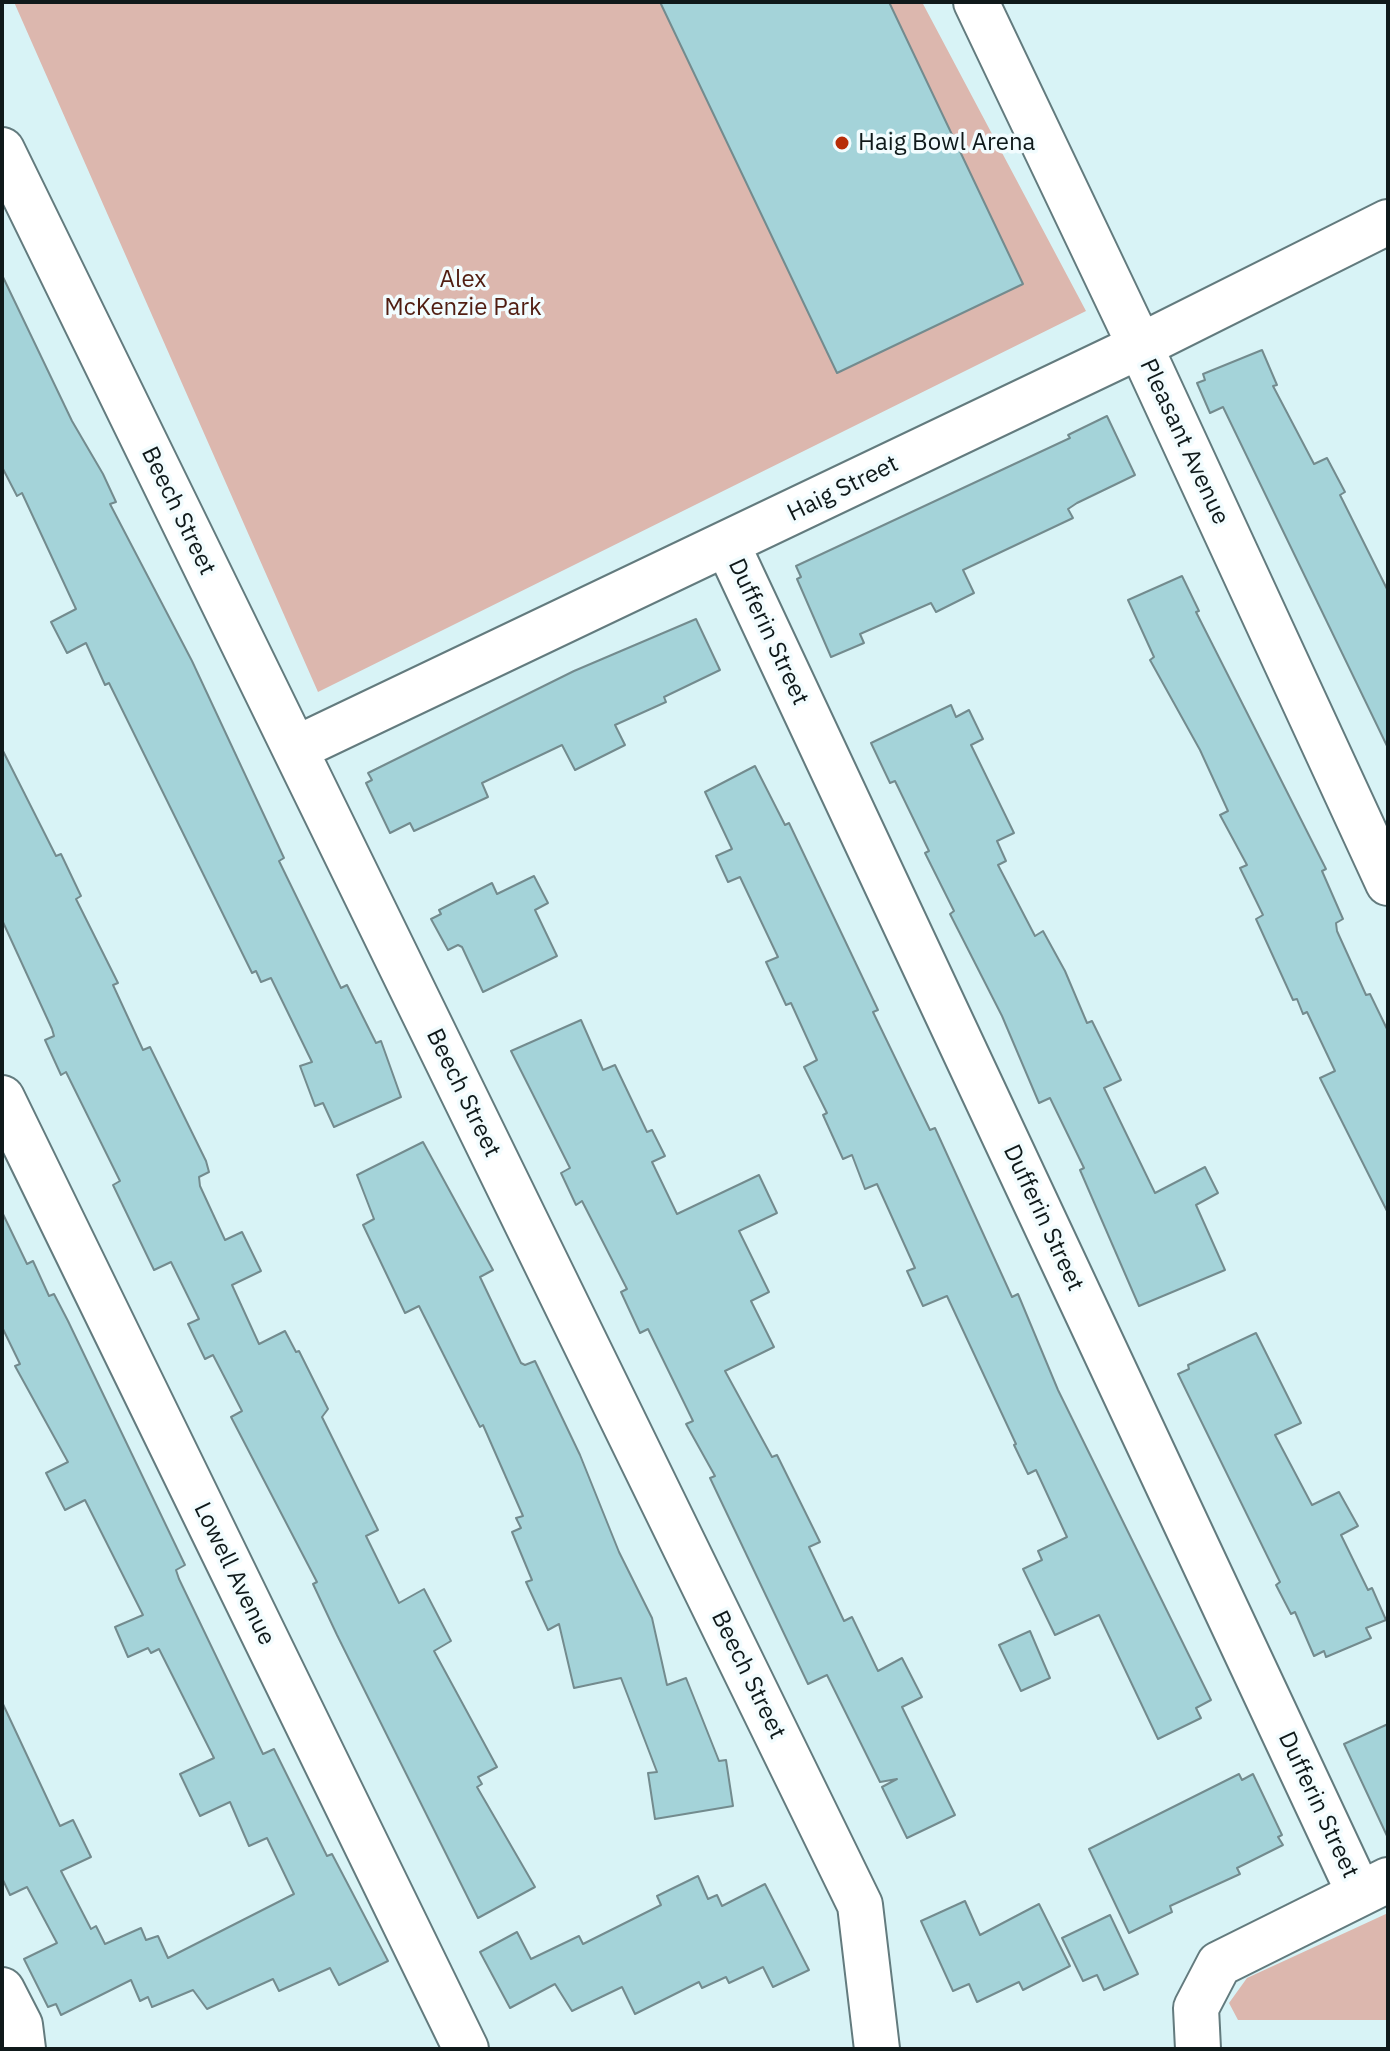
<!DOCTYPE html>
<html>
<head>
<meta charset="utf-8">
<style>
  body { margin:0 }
  #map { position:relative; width:1390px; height:2051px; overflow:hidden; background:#d8f3f6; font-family:"IBM Plex Sans",sans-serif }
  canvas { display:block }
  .frame { position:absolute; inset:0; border:4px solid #0f191a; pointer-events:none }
</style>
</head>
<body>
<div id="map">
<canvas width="1390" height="2051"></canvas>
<div class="frame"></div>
</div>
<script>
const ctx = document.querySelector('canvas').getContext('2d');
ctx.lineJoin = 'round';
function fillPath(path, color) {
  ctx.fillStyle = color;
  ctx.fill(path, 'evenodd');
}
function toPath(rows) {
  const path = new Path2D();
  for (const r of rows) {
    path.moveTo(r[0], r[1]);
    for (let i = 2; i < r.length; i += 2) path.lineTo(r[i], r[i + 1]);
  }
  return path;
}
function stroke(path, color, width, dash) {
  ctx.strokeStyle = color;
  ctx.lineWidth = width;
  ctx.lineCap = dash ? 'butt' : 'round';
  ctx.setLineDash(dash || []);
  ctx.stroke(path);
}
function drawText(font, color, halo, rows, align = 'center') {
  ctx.font = font + ' "IBM Plex Sans",sans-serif';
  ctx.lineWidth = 7;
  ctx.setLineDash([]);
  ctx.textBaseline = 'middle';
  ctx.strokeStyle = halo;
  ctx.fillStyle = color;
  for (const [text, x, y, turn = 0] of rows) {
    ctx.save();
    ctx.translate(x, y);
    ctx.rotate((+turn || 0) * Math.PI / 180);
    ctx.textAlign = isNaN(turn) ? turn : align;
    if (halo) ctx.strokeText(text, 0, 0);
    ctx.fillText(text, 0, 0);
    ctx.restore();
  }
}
const green = toPath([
  [14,2,922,2,1086,311,318,692],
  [1388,1913,1388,2020,1238,2020,1229,2003,1247,1978]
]);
const building = toPath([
  [660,2,889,2,1023,284,837,373,660,2],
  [2,275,72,421,103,474,116,502,110,504,192,661,284,858,279,861,341,988,347,985,376,1043,381,1041,401,1097,334,1127,323,1103,315,1106,300,1066,312,1062,271,978,261,982,256,971,252,973,109,683,105,685,86,643,67,653,51,622,76,609,22,493,17,496,2,467,2,275],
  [1262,350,1277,385,1273,386,1314,464,1327,458,1345,492,1340,495,1388,591,1388,748,1223,407,1210,413,1197,383,1205,380,1203,374,1262,350],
  [1107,416,1135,475,1077,503,1068,509,1073,518,963,570,974,593,936,612,931,603,860,634,864,643,831,657,797,579,801,577,796,566,1070,438,1068,435,1107,416],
  [1182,576,1199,611,1196,612,1326,869,1322,871,1343,919,1336,923,1337,931,1366,995,1370,994,1388,1031,1388,1213,1320,1078,1335,1071,1307,1012,1303,1014,1297,999,1293,1000,1256,919,1263,915,1240,868,1247,865,1220,815,1228,811,1200,750,1150,660,1154,657,1128,600,1182,576],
  [696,619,720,670,664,697,666,702,615,725,625,745,575,770,562,745,482,783,488,797,414,831,410,823,390,833,366,783,372,780,368,773,574,671,696,619],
  [951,705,956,717,969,710,983,739,971,745,1014,833,997,841,1006,861,998,865,1035,936,1043,931,1065,971,1087,1023,1092,1021,1121,1080,1104,1088,1155,1193,1205,1167,1218,1193,1196,1205,1225,1270,1139,1306,1080,1170,1084,1168,1050,1098,1039,1103,1002,1016,950,914,954,911,925,853,929,851,895,781,890,783,871,743,951,705],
  [2,749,56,856,61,854,81,896,76,899,118,983,113,985,143,1050,150,1047,206,1161,209,1172,199,1177,200,1186,225,1240,242,1232,261,1271,232,1285,259,1344,285,1331,296,1352,299,1351,328,1409,322,1417,378,1530,366,1536,399,1603,424,1589,451,1641,434,1651,497,1767,478,1777,482,1784,477,1787,535,1887,478,1918,337,1635,313,1584,317,1582,231,1417,242,1411,213,1355,205,1359,188,1324,199,1319,171,1262,154,1270,113,1185,120,1181,66,1072,61,1075,45,1040,54,1036,52,1029,2,920,2,749],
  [755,766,785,825,789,823,878,1010,873,1012,930,1130,935,1128,1012,1297,1018,1294,1058,1390,1211,1700,1196,1708,1201,1718,1158,1739,1099,1615,1055,1635,1023,1569,1042,1560,1038,1551,1067,1537,1036,1470,1028,1474,1014,1445,1016,1444,947,1296,923,1306,907,1271,915,1268,877,1184,865,1189,852,1155,843,1159,823,1115,827,1113,804,1067,817,1060,791,1003,786,1005,766,962,778,957,740,877,728,882,716,856,732,849,705,792,755,766],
  [534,876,548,903,535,910,557,956,483,992,462,947,458,945,448,950,431,919,441,914,439,910,492,883,497,894,534,876],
  [581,1020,603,1070,615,1065,647,1132,652,1130,665,1156,652,1162,677,1214,759,1175,777,1213,739,1231,769,1292,751,1301,774,1347,725,1371,772,1457,777,1455,820,1542,809,1547,844,1621,852,1617,878,1671,902,1658,922,1697,902,1707,955,1815,907,1838,882,1787,897,1779,880,1782,827,1675,808,1684,710,1478,715,1476,686,1424,693,1421,648,1329,640,1333,621,1292,627,1289,582,1201,576,1205,561,1173,570,1168,511,1051,581,1020],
  [423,1142,493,1270,480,1277,521,1363,525,1365,535,1361,580,1455,619,1552,652,1618,667,1685,686,1678,719,1761,726,1760,733,1806,655,1819,648,1773,657,1772,621,1678,574,1688,559,1624,548,1630,526,1582,532,1580,512,1532,521,1528,516,1518,523,1516,483,1425,480,1427,419,1306,405,1313,363,1225,374,1219,357,1175,423,1142],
  [2,1212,27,1264,33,1261,49,1296,54,1294,68,1321,185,1565,176,1570,179,1579,263,1754,274,1749,327,1856,332,1854,388,1961,339,1985,330,1968,279,1991,273,1979,207,2009,193,1990,152,2007,148,1997,140,2001,131,1980,61,2015,56,2004,48,2007,24,1959,57,1943,27,1887,10,1895,2,1878,2,1702,60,1826,73,1820,91,1857,61,1871,91,1929,96,1926,105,1944,141,1928,146,1940,158,1936,168,1958,294,1894,267,1838,249,1846,230,1802,200,1816,180,1774,214,1758,159,1649,151,1653,148,1648,128,1657,115,1627,143,1615,85,1500,65,1510,46,1473,68,1462,15,1366,20,1364,2,1327,2,1212],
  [1256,1333,1301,1423,1275,1435,1312,1505,1339,1492,1358,1526,1341,1535,1368,1590,1372,1588,1386,1620,1366,1628,1371,1638,1326,1657,1324,1651,1314,1656,1295,1612,1291,1614,1276,1585,1280,1582,1178,1374,1189,1369,1188,1365,1256,1333],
  [1030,1631,1050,1678,1021,1691,999,1645,1030,1631],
  [1388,1724,1388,1838,1344,1744,1388,1724],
  [1239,1774,1242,1780,1253,1774,1282,1835,1278,1837,1283,1845,1237,1868,1240,1874,1170,1906,1172,1912,1129,1933,1089,1849,1239,1774],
  [698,1876,708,1899,717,1895,722,1906,765,1884,809,1970,773,1987,763,1967,729,1983,726,1977,702,1988,699,1982,635,2014,622,1987,572,2011,555,1984,510,2008,480,1952,517,1932,531,1959,579,1936,583,1944,661,1905,657,1896,698,1876],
  [965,1901,980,1935,1039,1904,1070,1966,1023,1990,1019,1982,977,2002,969,1984,953,1991,921,1921,965,1901],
  [1110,1915,1138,1974,1104,1990,1097,1975,1083,1981,1062,1938,1110,1915]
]);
const minor = toPath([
  [976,2,1140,346,1388,883],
  [2,150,860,1905,877,2049],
  [727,544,1359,1893],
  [295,749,1140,346,1388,222],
  [2,1098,466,2049],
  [2,1990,20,2025,23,2049],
  [1198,2049,1196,2008,1219,1964,1388,1880]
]);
const markers = [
  [842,143,8,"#b72d08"]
];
const poiNames = [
  ["Haig Bowl Arena",858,143]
];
const parkNames = [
  ["Alex",463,280],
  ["McKenzie Park",463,308]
];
const streetNames = [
  ["Pleasant Avenue",1184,442,65],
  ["Haig Street",843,489,-26],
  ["Beech Street",178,511,64],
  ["Dufferin Street",768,632,65],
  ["Beech Street",463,1093,64],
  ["Dufferin Street",1043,1218,65],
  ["Lowell Avenue",234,1574,64],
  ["Beech Street",748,1675,64],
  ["Dufferin Street",1318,1805,65]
];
fillPath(green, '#dcb7ae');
fillPath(building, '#a4d3d9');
stroke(building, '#738b8e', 2);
stroke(minor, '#637b7e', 48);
stroke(minor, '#fff', 44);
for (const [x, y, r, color] of markers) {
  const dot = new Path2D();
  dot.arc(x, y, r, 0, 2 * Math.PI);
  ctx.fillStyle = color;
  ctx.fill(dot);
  stroke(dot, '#f2fcfe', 3);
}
drawText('24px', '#0f191a', '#f2fcfe', poiNames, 'left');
drawText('24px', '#501d11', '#f2fcfe', parkNames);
drawText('24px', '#0f191a', '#f2fcfe', streetNames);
</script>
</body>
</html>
